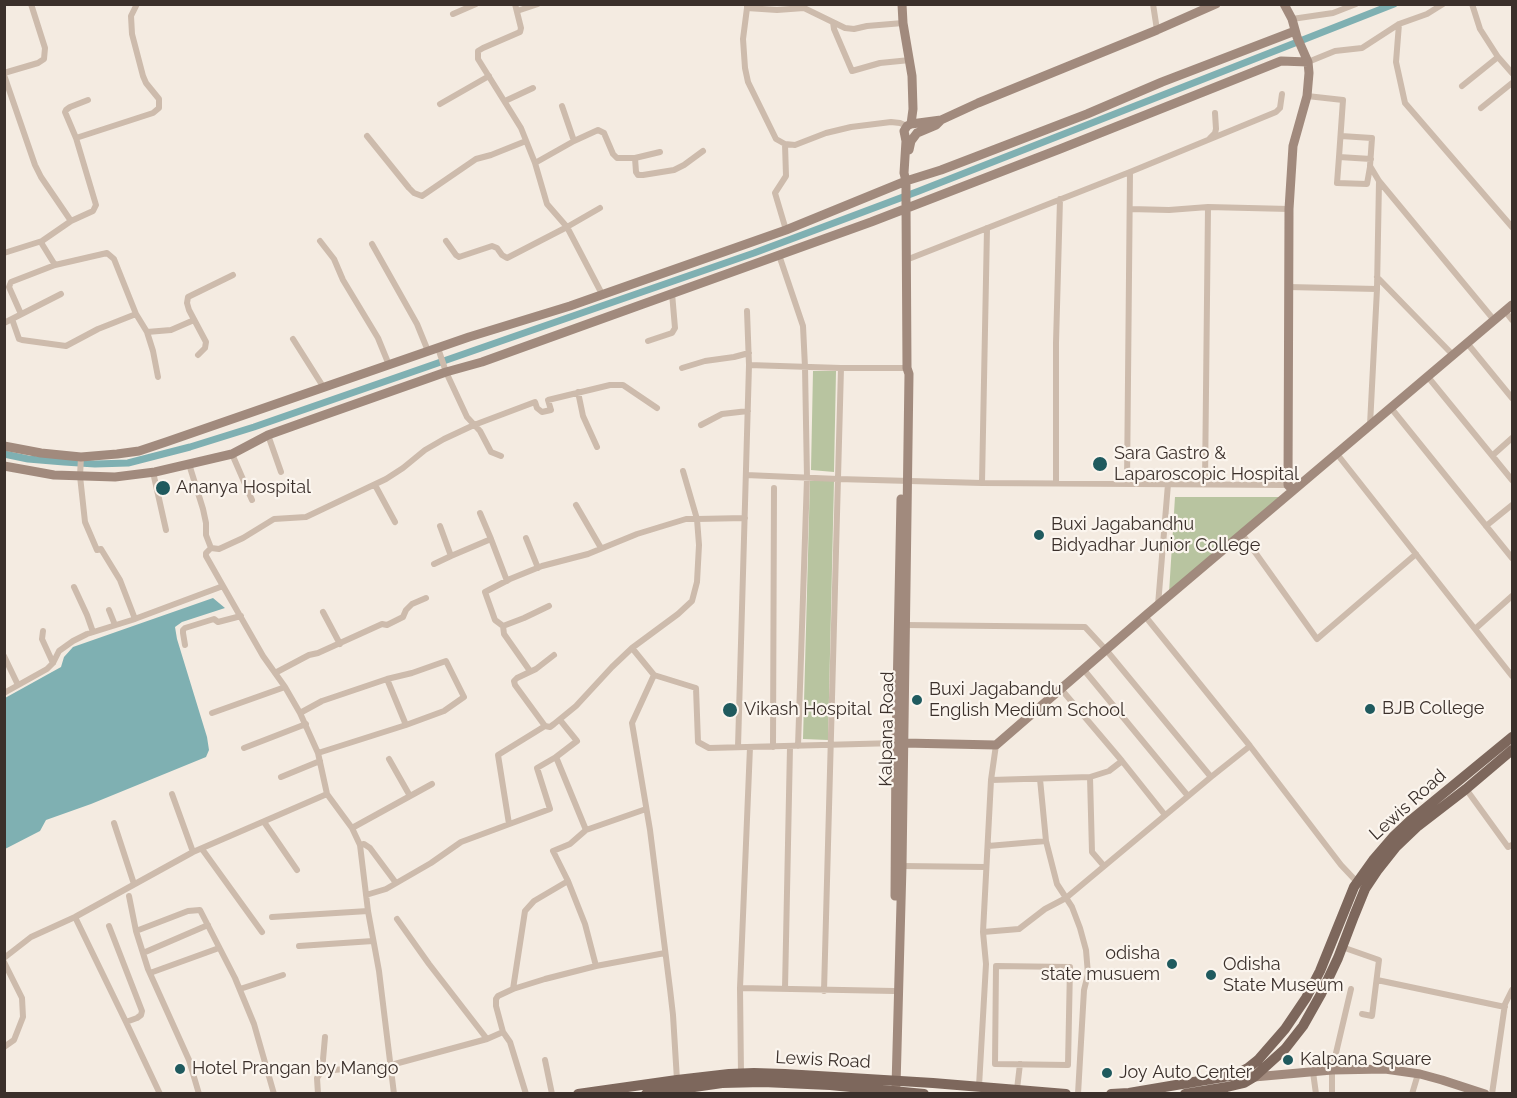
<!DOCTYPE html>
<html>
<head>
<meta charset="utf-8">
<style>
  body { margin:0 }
  #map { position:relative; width:1517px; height:1098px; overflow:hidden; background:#f4ebe1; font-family:Raleway,sans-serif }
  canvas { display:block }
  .frame { position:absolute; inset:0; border:6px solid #3b302b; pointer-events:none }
</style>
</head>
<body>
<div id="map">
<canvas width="1517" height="1098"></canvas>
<div class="frame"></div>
</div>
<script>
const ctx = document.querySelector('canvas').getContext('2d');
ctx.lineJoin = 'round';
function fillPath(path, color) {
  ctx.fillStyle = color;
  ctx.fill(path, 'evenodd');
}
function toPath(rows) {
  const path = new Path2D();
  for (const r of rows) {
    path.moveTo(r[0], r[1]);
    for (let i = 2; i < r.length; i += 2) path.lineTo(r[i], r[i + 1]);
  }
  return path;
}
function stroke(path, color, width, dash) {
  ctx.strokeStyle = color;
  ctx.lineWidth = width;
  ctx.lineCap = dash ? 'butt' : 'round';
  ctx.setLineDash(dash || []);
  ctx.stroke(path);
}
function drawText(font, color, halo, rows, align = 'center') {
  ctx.font = font + ' Raleway,sans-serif';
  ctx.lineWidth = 4.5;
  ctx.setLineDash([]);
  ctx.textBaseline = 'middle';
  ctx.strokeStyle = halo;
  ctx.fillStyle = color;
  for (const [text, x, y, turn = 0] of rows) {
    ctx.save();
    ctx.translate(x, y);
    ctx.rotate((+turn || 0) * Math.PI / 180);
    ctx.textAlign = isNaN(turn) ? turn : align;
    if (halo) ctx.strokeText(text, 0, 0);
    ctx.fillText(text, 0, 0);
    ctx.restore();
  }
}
const green = toPath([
  [813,371,836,371,834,472,811,470],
  [810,481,834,481,828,740,803,739],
  [1175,497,1284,497,1169,593]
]);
const water = toPath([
  [213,598,225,608,182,622,175,627,177,639,207,737,209,750,206,757,91,804,46,820,40,831,5,849,5,698,61,667,64,657,73,647]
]);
const canal = toPath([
  [4,454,28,459,64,462,95,464,128,463,190,447,254,427,754,253,919,191,1394,4]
]);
const street = toPath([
  [515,4,521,28,520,32,483,48,478,51,478,59,521,128,535,163,547,204,567,227,602,294],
  [1153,4,1157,30],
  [1472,4,1480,29,1498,57,1512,73],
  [747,5,747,8,777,10,804,8,845,28,854,29,867,26,903,23],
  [747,8,743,39,745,68,748,82,776,139,785,144,795,145,826,133,851,127,891,122,900,123,907,126],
  [517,11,538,4],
  [453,14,476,4],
  [1292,19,1333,13,1356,4],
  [833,22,834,29,852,71,880,63,910,60],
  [1399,24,1396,62,1405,103,1512,227],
  [1308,62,1335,51,1362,48,1399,24,1427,14,1443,4],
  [4,73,38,63,44,59,45,48,31,4],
  [4,75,35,165,41,177,71,221],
  [1462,86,1498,57],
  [1307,96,1343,100,1339,157,1371,159],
  [505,101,533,88],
  [440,104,489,76],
  [562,106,574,141],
  [1481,108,1512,83],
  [367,136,409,188,414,193,422,196,476,159,491,155,526,141],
  [1341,136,1372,138,1370,166,1379,181,1494,320],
  [76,138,153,113,159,108,159,99,146,83,143,76,132,34,131,16,137,4],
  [1210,138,1215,133,1216,129,1215,113],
  [785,144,786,176,775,193,786,230],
  [1339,157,1337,183,1367,184,1370,167],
  [635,158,636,172,638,175,643,175,674,170,684,165,703,151],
  [535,163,574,141,598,130,604,133,613,154,617,158,635,158,660,152],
  [1130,209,1169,210,1208,207,1289,209],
  [320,241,334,259,343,280,378,338,389,365],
  [446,241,456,255,459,257,492,246,497,248,502,255,507,258,567,227,600,208],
  [372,244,417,324,428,351],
  [4,253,42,241],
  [779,255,803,326,805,367,807,478,798,746],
  [906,260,1130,172,1276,112,1280,108,1282,94],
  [55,265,42,244,42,241,71,221,93,211,96,205,76,138,65,112,66,110,70,107,88,100],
  [1377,277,1453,355],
  [1288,287,1377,289],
  [1505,311,1512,320],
  [21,314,9,287,11,282,55,265,107,253,114,259,136,314,147,332,153,351,158,377],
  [12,319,19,339,22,340,66,346,98,329,136,314],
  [4,323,61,294],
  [147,332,171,330,194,320],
  [293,339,324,388],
  [648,341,672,333,675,328,672,293],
  [1467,343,1512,398],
  [438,348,446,372,467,417,480,431,491,452,501,456],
  [198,355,205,348,206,342,189,310,187,303,188,297,233,275],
  [749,365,841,368,907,368],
  [682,368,705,361,734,357,749,353],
  [1428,377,1512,480],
  [578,392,583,416,597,447],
  [1391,408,1512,558],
  [701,425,722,414,748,411],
  [1370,425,1377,289,1379,181],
  [268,435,281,472],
  [232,454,252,500],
  [1337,454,1512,676],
  [1493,455,1512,438],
  [81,457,80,476,85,522,97,550,101,549,120,580,135,619],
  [189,464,203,509,206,523,206,535,211,548,206,553,206,556,223,586],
  [153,472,166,530],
  [746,475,838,479,982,483,1288,485],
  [982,483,987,228],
  [1056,483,1056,343,1060,199],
  [1127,484,1130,172],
  [1205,484,1208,207],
  [375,485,395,522],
  [576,505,601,548],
  [480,513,491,539],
  [440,526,451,556,491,539,507,581],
  [1486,526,1512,505],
  [1242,534,1317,639,1416,554],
  [526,538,538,568],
  [211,548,219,549,243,538,274,519,306,517,386,479,403,468,425,450,444,439,474,425,535,402,537,408,542,412,551,410,548,400,610,385,623,385,657,408],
  [434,564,451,556],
  [74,587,87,615,93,632],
  [1158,605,1168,484],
  [109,610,115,625],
  [323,612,340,644],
  [1145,616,1250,746,1341,865,1358,883],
  [905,625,1085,627,1107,651,1211,777],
  [503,626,495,620,485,592,510,579,542,566,588,554,637,534,686,519,697,519,683,471],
  [1475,629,1512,596],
  [43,631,42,639,53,663],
  [185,645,183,633,183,630,185,628,214,619,218,622,241,616],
  [632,648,654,675],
  [4,656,18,685],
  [1084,670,1188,796],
  [530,671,504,634,503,626,524,618,549,606],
  [275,673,309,655,318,653,382,624,387,625,403,617,406,610,412,604,426,598],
  [1061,689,1122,761,1165,815],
  [4,693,47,669,53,663,59,651,73,641,87,634,132,620,223,586,263,656,285,687,300,713,318,753,327,794,352,828,360,845,368,911,379,971,394,1094],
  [212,713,285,687],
  [300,713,322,701,387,679,412,673,446,661,464,697,444,711,406,725,387,679],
  [545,726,515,685,514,681,517,678,536,669,554,655],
  [996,745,991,780,983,932,1019,929,1045,909,1066,898,1211,777,1250,746],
  [738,747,749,365,747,311],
  [773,747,774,488],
  [244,748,306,724],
  [318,753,406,725],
  [556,757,577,741,560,720],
  [389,759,410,796],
  [281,777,320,761],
  [1090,777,1092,852,1104,866],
  [1040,779,1046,841,1057,884,1072,907,1080,928,1086,950,1088,974,1084,990,1078,1094],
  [991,780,1090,777,1109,771,1122,761],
  [1466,789,1508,847,1512,845],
  [172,794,193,852],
  [264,822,297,870],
  [114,823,134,884],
  [509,824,498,755,545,726,550,727,554,724,576,706,612,667,632,648,678,614,692,601,697,582,699,545,697,519,745,518],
  [352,828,432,784],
  [360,845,364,844,370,848,396,883],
  [988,846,1046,841],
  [202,849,262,932],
  [902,866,986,867],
  [366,895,386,889,431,863,461,842,550,809,537,768,556,757,586,830],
  [129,896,136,931,148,969,189,1060,199,1094],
  [75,917,126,1022,137,1018,141,1015,142,1011,109,926],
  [272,917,368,911],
  [397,919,429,964,487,1039],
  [136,931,188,911,200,910,235,978,254,1024,274,1094],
  [299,946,373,941],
  [1342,947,1379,960,1372,1016,1362,1014],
  [143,953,208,925],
  [4,958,31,937,75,917,193,852,327,794],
  [4,962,22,998,23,1017,14,1040,4,1047],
  [596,966,585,924,568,881,553,851,570,844,586,830,646,809],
  [996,966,1070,967,1068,1065,995,1064,996,966],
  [150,973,219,948],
  [1377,980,1505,1007],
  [740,988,894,991],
  [240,989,283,975],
  [513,989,525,911,534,901,568,881],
  [785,989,790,747],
  [824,991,841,368],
  [126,1022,160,1094],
  [545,1060,552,1094],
  [322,1071,391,1065,487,1039,503,1032],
  [1313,1072,1316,1094],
  [741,1074,740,988,750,747],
  [677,1080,673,1015,670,989,650,830,632,723,654,675,696,688,698,742,709,748,897,743],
  [979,1086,986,964,983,932],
  [1017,1089,1020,1064],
  [318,1094,317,1078,322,1071,325,1037],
  [526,1094,510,1042,503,1032,496,1006,496,999,498,996,513,989,545,979,596,966,665,953],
  [1332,1094,1332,1070,1351,989],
  [1412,1094,1418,1074],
  [1492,1094,1505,1004,1512,990]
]);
const secondary = toPath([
  [902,4,903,23,912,76,913,109,911,124],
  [1284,4,1292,19,1297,37,1308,62,1309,73,1307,96,1293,146,1289,209,1288,485,1293,490],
  [909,150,911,141,917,133,936,125,941,120,978,103,1157,30,1216,4],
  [4,446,41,453,81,457,117,454,139,451,166,442,469,337,570,306,786,230,906,181,941,170,975,157,1087,114,1162,82,1295,31],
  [4,466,54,475,115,477,155,472,232,454,268,435,324,415,446,372,482,362,871,222,1060,149,1281,61,1308,62],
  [904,743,996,745,1145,616,1512,305],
  [895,896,896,743,901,499],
  [1253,1075,1254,1077,1332,1070,1385,1069,1420,1074,1442,1080,1485,1094],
  [896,1086,902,866,909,374,907,368,906,202,906,181,904,173,906,141,904,131,907,126,911,124,941,120]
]);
const primary = toPath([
  [578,1094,677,1080,729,1074,754,1073,785,1074,933,1083,1066,1094],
  [646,1094,722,1083,763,1082,830,1085,924,1094],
  [1111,1094,1129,1093,1235,1075,1248,1068,1258,1060,1285,1029,1306,998,1320,971,1354,887,1374,859,1393,837,1411,820,1512,737],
  [1185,1094,1227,1087,1244,1083,1254,1077,1285,1049,1303,1026,1321,994,1338,958,1354,916,1365,889,1377,871,1396,847,1418,826,1466,789,1512,750]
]);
const markers = [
  [1100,464,8,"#1f5a5e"],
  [163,488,8,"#1f5a5e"],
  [1039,535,6,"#1f5a5e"],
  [917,700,6,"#1f5a5e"],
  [1370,709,6,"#1f5a5e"],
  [730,710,8,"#1f5a5e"],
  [1172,964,6,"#1f5a5e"],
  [1211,975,6,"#1f5a5e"],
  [1288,1060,6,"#1f5a5e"],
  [180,1069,6,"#1f5a5e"],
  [1107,1073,6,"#1f5a5e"]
];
const poiNames = [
  ["Sara Gastro &",1114,454],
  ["Laparoscopic Hospital",1114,475],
  ["Ananya Hospital",176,488],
  ["Buxi Jagabandhu",1051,525],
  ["Bidyadhar Junior College",1051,546],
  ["Buxi Jagabandu",929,690],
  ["English Medium School",929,711],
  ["BJB College",1382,709],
  ["Vikash Hospital",744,710],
  ["odisha",1160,954,"right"],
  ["state musuem",1160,975,"right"],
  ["Odisha",1223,965],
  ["State Museum",1223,986],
  ["Kalpana Square",1300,1060],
  ["Hotel Prangan by Mango",192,1069],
  ["Joy Auto Center",1119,1073]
];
const streetNames = [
  ["Kalpana Road",887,729,-89],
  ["Lewis Road",1408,805,-42],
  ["Lewis Road",823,1060,3]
];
fillPath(green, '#b8c4a0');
fillPath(water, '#7fb0b2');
stroke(canal, '#7fb0b2', 7);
stroke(street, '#cdbbac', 6);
stroke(secondary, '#a18a7d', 9);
stroke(primary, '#7d675c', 10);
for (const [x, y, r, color] of markers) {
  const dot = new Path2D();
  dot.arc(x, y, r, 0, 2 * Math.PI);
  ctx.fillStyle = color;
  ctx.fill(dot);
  stroke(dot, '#fbf5ee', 2);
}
drawText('18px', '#3b302b', '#fbf5ee', poiNames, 'left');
drawText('18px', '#3b302b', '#fbf5ee', streetNames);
</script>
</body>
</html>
